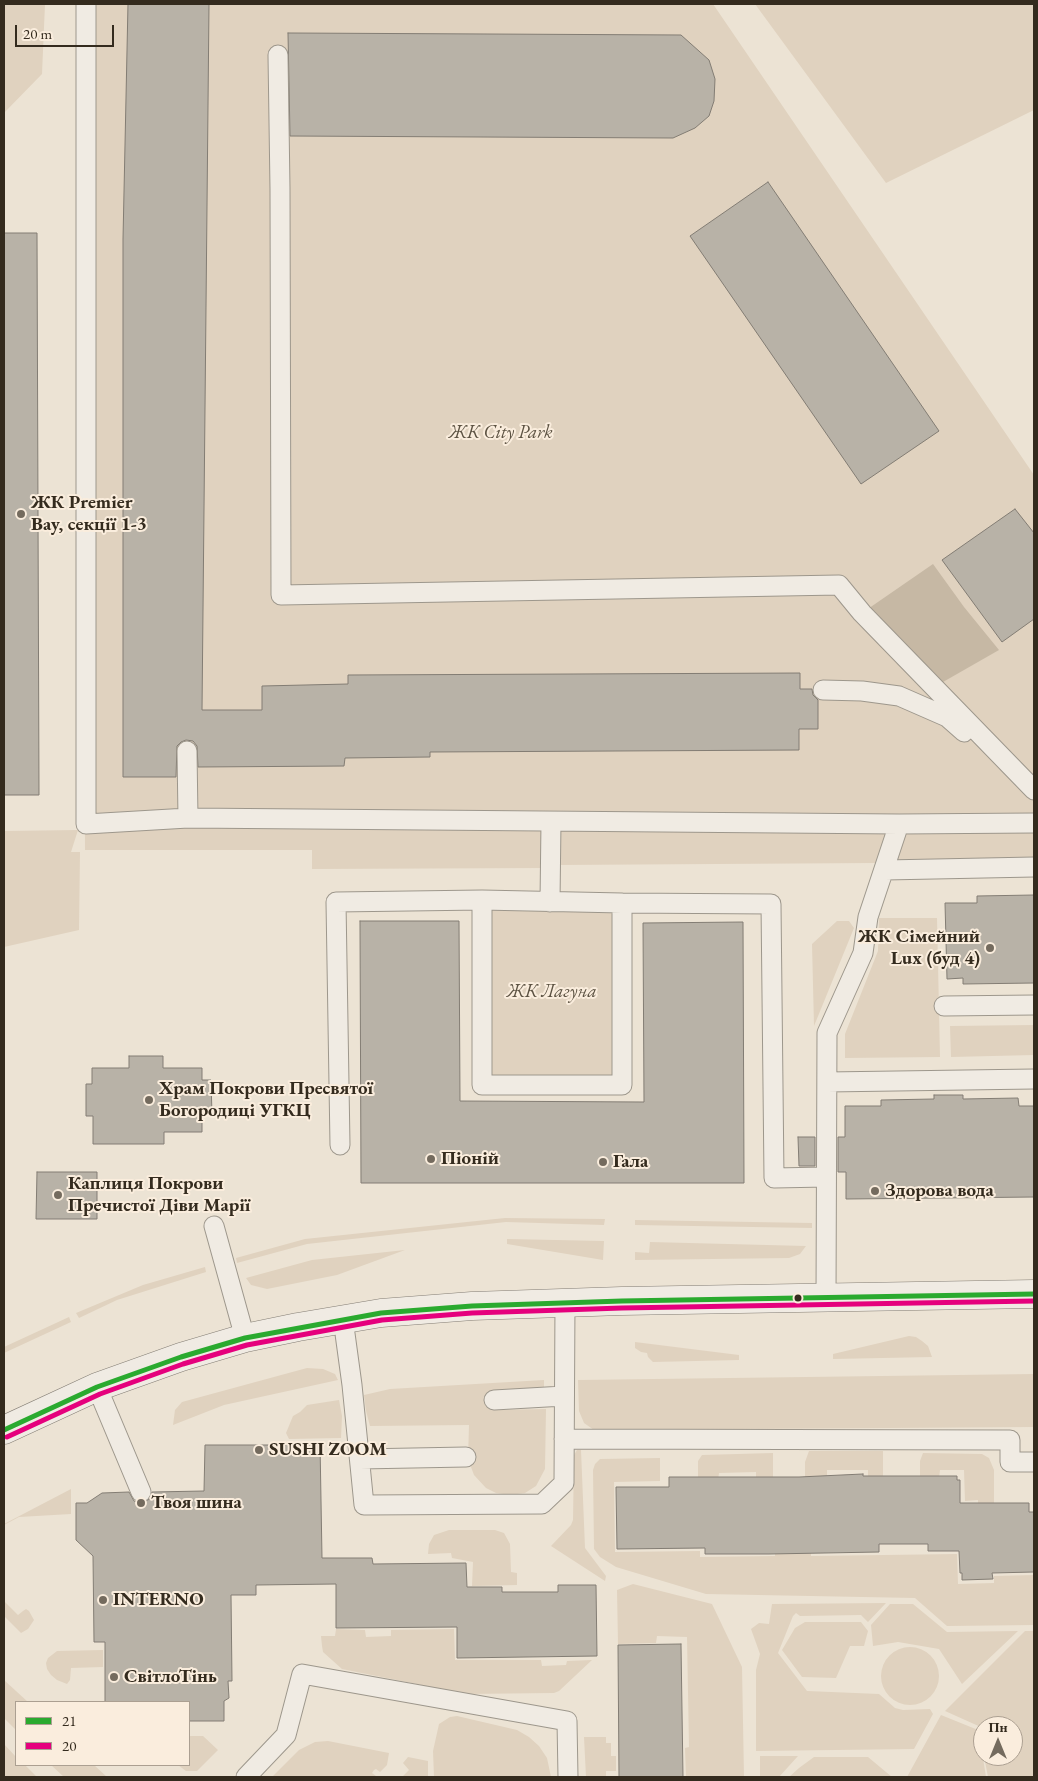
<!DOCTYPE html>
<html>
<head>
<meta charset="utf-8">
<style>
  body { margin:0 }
  #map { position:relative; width:1038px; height:1781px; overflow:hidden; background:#ece3d4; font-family:"EB Garamond",serif }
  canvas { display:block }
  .frame { position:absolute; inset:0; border:5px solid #342b1e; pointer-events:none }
  .legend { position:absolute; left:15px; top:1701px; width:175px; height:65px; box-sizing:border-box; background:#faeddd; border:1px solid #ab9f91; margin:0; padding:6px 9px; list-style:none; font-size:15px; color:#342b1e }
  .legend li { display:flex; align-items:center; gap:10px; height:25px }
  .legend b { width:25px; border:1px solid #ab9f91 }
  .north { position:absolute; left:973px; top:1716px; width:50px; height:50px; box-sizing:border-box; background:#faeddd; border:1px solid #ab9f91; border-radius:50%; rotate:0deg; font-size:14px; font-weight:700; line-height:20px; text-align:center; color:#342b1e }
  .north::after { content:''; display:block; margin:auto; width:18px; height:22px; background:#746b5e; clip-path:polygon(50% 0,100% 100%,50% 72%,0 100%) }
  .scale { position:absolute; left:15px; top:25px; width:99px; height:22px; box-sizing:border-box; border:2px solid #342b1e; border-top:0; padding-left:6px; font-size:15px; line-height:18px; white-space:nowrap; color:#342b1e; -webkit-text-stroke:4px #faeddd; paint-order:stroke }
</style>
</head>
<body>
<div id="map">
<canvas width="1038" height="1781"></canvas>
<div class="frame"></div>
<ul class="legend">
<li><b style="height:6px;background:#2aaa2f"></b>21</li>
<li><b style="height:6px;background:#e5007d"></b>20</li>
</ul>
<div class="north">Пн</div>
<div class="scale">20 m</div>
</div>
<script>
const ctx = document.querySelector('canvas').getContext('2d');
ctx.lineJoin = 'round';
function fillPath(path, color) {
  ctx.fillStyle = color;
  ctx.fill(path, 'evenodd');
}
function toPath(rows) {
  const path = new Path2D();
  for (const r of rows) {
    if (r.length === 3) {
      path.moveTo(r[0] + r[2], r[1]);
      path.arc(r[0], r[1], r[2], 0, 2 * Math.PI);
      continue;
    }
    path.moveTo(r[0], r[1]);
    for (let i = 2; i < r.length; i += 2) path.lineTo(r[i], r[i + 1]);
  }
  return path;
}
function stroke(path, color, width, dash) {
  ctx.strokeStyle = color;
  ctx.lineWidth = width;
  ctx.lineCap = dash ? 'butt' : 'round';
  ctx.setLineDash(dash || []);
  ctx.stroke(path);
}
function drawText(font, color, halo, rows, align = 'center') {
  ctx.font = font + ' "EB Garamond",serif';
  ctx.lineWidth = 4;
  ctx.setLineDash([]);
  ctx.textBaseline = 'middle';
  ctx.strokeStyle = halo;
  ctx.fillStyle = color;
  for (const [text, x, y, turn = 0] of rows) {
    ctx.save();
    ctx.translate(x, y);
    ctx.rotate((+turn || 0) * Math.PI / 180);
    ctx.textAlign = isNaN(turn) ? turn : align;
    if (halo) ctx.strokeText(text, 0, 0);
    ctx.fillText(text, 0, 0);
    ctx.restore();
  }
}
const green = toPath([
  [4,4,45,4,42,74,4,113],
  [83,4,713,4,1034,475,1034,862,557,865,545,868,312,869,312,850,85,850],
  [755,4,1034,4,1034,110,886,183],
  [78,830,71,852,80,852,79,930,4,947,4,831],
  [489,909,614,909,614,1077,489,1076],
  [879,918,937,918,940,1057,845,1058,845,1034,878,951],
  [837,921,849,921,854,928,814,1026,812,944],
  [1034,1025,1034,1055,951,1057,950,1026],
  [505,1218,605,1219,604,1225,506,1222,307,1244,237,1263,236,1258,305,1239],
  [635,1220,812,1223,812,1228,635,1225],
  [507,1239,604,1241,603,1260,507,1244],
  [650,1242,806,1246,800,1254,789,1258,635,1260,635,1252,649,1253],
  [405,1250,337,1275,267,1289,251,1285,246,1278,312,1260],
  [205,1267,206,1272,117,1300,79,1318,76,1313,143,1285],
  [69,1317,71,1322,4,1353,4,1347],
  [909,1336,916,1337,922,1341,928,1346,932,1357,833,1359,833,1354],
  [635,1342,739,1355,739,1360,653,1362,648,1357,647,1353,641,1352,635,1348],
  [307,1368,323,1369,335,1374,338,1380,224,1405,173,1425,175,1410,182,1402],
  [1034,1374,1034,1427,594,1430,584,1423,579,1411,578,1380],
  [544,1380,544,1388,489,1391,490,1410,546,1409,545,1469,536,1486,525,1493,510,1495,496,1493,486,1488,474,1475,468,1459,469,1425,370,1426,366,1411,364,1395,390,1389],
  [339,1400,342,1416,341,1438,289,1439,286,1433,293,1416,300,1412,307,1405],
  [577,1450,581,1450,585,1548,606,1576,605,1581,551,1546,571,1525,573,1520,574,1455],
  [809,1451,883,1451,883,1480,868,1480,868,1470,827,1470,827,1482,805,1483,805,1462],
  [773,1453,773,1480,756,1480,756,1472,719,1473,718,1480,698,1480,698,1461,702,1455],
  [923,1453,982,1454,989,1458,994,1470,994,1506,978,1506,978,1500,965,1501,964,1470,940,1470,939,1478,920,1479,920,1461],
  [660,1458,660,1481,614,1482,615,1552,700,1551,700,1557,775,1556,775,1550,811,1550,811,1556,957,1554,958,1584,994,1583,994,1576,1034,1575,1034,1625,947,1626,915,1598,706,1594,616,1567,600,1557,594,1549,593,1470,595,1464,600,1459],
  [71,1489,71,1514,19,1517,4,1525,4,1524],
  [449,1530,495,1530,504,1533,510,1544,511,1572,517,1573,517,1585,472,1586,473,1562,452,1558,451,1553,428,1554,429,1544,434,1535],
  [633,1584,712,1604,742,1667,744,1777,686,1777,685,1748,689,1747,687,1637,657,1636,656,1643,618,1644,617,1590],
  [4,1601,18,1615,23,1611,26,1609,29,1611,34,1620,28,1629,21,1633,4,1616],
  [886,1603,868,1622,861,1615,800,1616,796,1613,793,1616,778,1653,807,1691,879,1694,895,1708,903,1710,930,1709,933,1714,914,1749,756,1751,756,1670,760,1654,751,1629,759,1623,769,1624,772,1604],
  [890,1604,913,1604,947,1632,1018,1631,962,1684,939,1649,898,1642,873,1646,871,1625],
  [805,1622,861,1622,868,1631,864,1646,850,1646,836,1678,802,1677,782,1650,795,1628],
  [336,1629,365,1630,366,1637,391,1636,391,1630,454,1629,455,1660,541,1660,542,1666,566,1665,567,1661,592,1660,559,1691,554,1693,466,1694,342,1669,323,1652,322,1646,321,1636,335,1636],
  [1025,1631,1034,1631,1034,1777,988,1777,984,1756,1013,1756,1013,1726,993,1726,998,1718,992,1726,983,1726,983,1728,945,1711],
  [910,1676,29],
  [103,1650,103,1667,71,1668,70,1680,67,1684,57,1680,51,1675,47,1669,46,1663,48,1658,57,1651],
  [4,1680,28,1702,16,1702,16,1730,4,1718],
  [941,1715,983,1732,983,1758,986,1777,907,1777],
  [457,1716,517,1730,529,1737,539,1746,547,1758,551,1777,434,1777,433,1751,439,1724,450,1717],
  [189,1736,203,1736,218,1750,197,1771,186,1771,178,1765,189,1765],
  [584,1737,606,1737,606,1743,611,1743,611,1756,616,1756,616,1771,606,1771,606,1777,586,1777],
  [328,1741,389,1753,387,1765,380,1772,376,1769,374,1770,372,1773,376,1776,375,1777,272,1777,299,1750,315,1742],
  [4,1744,16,1757,16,1765,25,1765,37,1777,6,1777,4,1775],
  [760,1756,798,1756,779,1777,760,1777],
  [408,1757,428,1761,428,1777,402,1777,409,1770,403,1763],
  [814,1757,868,1757,892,1777,789,1777,799,1768],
  [51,1765,94,1765,107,1777,64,1777]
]);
const water = toPath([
  [933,564,964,607,999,650,943,682,862,613]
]);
const building = toPath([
  [128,4,209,4,202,710,262,710,262,686,348,684,348,675,800,673,800,689,812,689,813,695,818,700,818,729,799,729,799,750,430,752,430,757,345,758,344,766,198,767,197,746,193,741,186,740,181,742,177,746,176,777,123,777,123,239,128,4],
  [288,33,681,35,709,60,715,79,714,101,709,116,695,128,673,138,290,136,288,33],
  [768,182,939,431,861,484,690,236,768,182],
  [4,233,37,233,39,795,4,795,4,233],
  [1015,509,1034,533,1034,619,1002,642,942,560,1015,509],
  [1034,895,1034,983,963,984,963,978,947,979,945,903,977,903,977,896,1034,895],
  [360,921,459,921,460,1101,644,1102,643,923,743,922,744,1183,361,1183,360,921],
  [129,1056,163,1056,163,1068,202,1068,202,1080,211,1080,212,1115,202,1115,202,1132,164,1132,164,1144,93,1144,93,1116,86,1116,86,1084,92,1084,92,1068,129,1068,129,1056],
  [934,1095,963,1095,963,1099,1018,1098,1019,1106,1034,1106,1034,1197,846,1199,846,1172,838,1172,838,1137,845,1137,845,1106,881,1106,881,1100,934,1099,934,1095],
  [798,1137,815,1137,815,1166,799,1166,798,1137],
  [37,1172,97,1172,97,1219,36,1219,37,1172],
  [286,1443,320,1443,322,1558,372,1558,373,1564,466,1563,467,1587,502,1587,502,1592,558,1592,558,1585,596,1585,597,1656,457,1658,457,1627,336,1628,336,1584,256,1585,256,1595,231,1595,232,1681,228,1681,229,1698,224,1701,224,1721,189,1721,189,1702,105,1702,105,1642,94,1642,93,1556,76,1540,76,1503,87,1503,102,1493,129,1492,134,1501,140,1503,150,1499,152,1492,204,1491,205,1445,286,1445,286,1443],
  [863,1474,863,1476,957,1476,957,1480,960,1480,960,1503,1029,1503,1029,1512,1034,1512,1034,1572,992,1573,993,1579,962,1580,962,1573,960,1573,959,1551,928,1551,928,1544,879,1544,879,1552,769,1554,705,1554,705,1548,617,1549,616,1487,669,1487,669,1477,799,1477,863,1474],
  [681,1644,683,1777,619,1777,618,1645,681,1644]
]);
const service = toPath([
  [86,4,86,824,188,818,899,824,1034,823],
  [278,55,280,189,281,595,839,585,862,613,1034,790],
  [823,690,862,691,899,696,947,717,964,732],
  [187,751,188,818],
  [885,870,1034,867],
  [482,900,622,903],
  [550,902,551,822],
  [944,1006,1034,1005],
  [827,1082,1034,1079],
  [340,1145,336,902,482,900,482,1085,622,1085,622,903,771,904,774,1178,826,1177],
  [214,1226,245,1338],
  [826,1297,827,1033,863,953,868,917,899,824],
  [343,1319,352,1385,364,1505,542,1504,564,1483,565,1303],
  [97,1387,141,1492],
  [494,1400,564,1396],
  [564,1439,1010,1440,1010,1462,1034,1462],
  [360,1459,466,1457],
  [246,1777,286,1735,302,1674,567,1721,568,1777]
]);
const secondary = toPath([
  [4,1430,97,1387,181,1357,245,1338,298,1327,381,1313,472,1306,622,1301,1034,1294]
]);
const bus1 = toPath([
  [4,1430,97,1387,181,1357,245,1338,381,1313,472,1306,622,1301,1034,1294]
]);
const bus2 = toPath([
  [7,1437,100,1394,183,1364,247,1345,382,1320,472,1313,622,1308,1034,1301]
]);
const markers = [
  [21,514,5,"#746b5e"],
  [990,948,5,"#746b5e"],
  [149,1100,5,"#746b5e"],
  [431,1159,5,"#746b5e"],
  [603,1162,5,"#746b5e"],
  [875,1191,5,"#746b5e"],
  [58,1195,5,"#746b5e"],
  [798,1298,4.5,"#342b1e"],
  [259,1450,5,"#746b5e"],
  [141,1503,5,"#746b5e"],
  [103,1600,5,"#746b5e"],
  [114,1677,5,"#746b5e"]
];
const parkNames = [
  ["ЖК City Park",501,433],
  ["ЖК Лагуна",552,992]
];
const poiNames = [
  ["ЖК Premier",31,503],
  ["Bay, секції 1-3",31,525],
  ["ЖК Сімейний",980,937,"right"],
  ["Lux (буд 4)",980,959,"right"],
  ["Храм Покрови Пресвятої",159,1089],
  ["Богородиці УГКЦ",159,1111],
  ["Піоній",441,1159],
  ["Гала",613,1162],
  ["Каплиця Покрови",68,1184],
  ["Пречистої Діви Марії",68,1206],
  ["Здорова вода",885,1191],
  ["SUSHI ZOOM",269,1450],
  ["Твоя шина",151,1503],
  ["INTERNO",113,1600],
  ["СвітлоТінь",124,1677]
];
fillPath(green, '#e0d2bf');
fillPath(water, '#c6b8a4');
fillPath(building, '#b8b2a7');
stroke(building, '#837d74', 1);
stroke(service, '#9d978c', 21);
stroke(secondary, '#837d74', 29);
stroke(service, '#f0ebe3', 19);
stroke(secondary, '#f0ebe3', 28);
stroke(bus1, '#2aaa2f', 5);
stroke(bus2, '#e5007d', 5);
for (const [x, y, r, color] of markers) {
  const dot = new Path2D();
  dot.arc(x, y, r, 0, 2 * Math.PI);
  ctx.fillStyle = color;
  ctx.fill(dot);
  stroke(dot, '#faeddd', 2);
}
drawText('italic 19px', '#5c5242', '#faeddd', parkNames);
drawText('bold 19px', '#342b1e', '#faeddd', poiNames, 'left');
</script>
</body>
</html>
